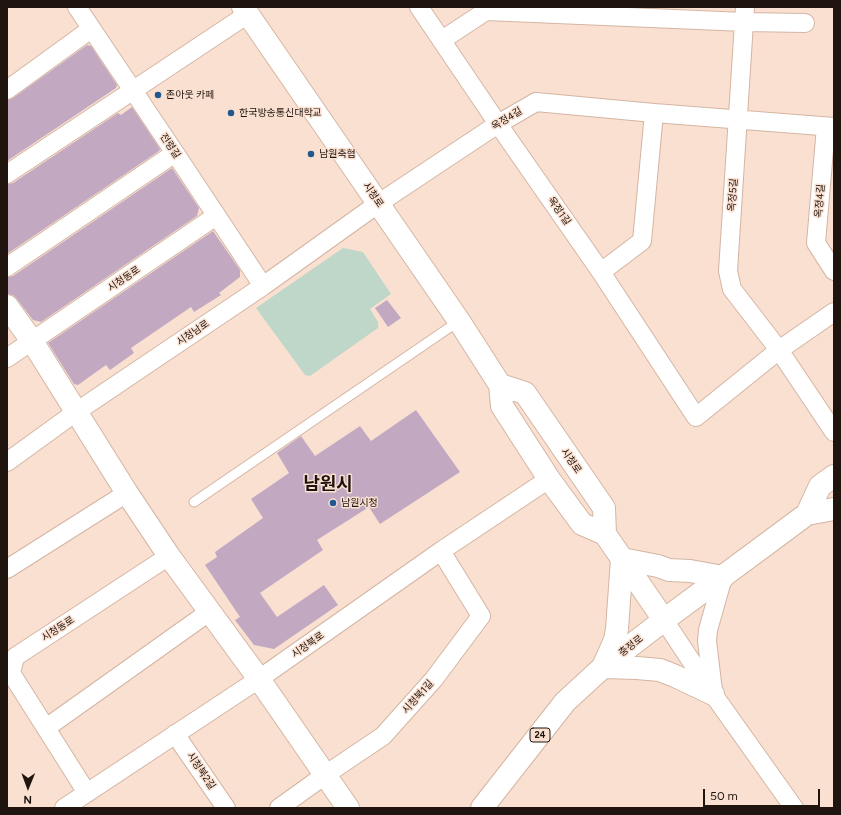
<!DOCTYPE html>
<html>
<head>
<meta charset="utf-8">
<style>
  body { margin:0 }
  #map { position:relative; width:841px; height:815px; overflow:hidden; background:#fae0d1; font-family:Figtree,sans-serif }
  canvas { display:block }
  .frame { position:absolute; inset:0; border:8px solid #20150e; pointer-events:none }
  .north { position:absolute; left:8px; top:767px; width:40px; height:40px; -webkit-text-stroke:3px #fae0d1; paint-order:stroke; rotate:181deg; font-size:11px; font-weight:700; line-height:16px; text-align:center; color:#20150e }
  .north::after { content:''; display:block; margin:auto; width:14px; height:18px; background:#20150e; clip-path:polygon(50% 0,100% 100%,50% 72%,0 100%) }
  .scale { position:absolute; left:703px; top:789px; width:117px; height:18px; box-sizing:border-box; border:2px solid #20150e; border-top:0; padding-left:5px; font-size:12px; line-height:14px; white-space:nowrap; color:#20150e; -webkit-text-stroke:3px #fae0d1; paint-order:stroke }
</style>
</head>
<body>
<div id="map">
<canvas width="841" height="815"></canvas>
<div class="frame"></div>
<div class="north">N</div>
<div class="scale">50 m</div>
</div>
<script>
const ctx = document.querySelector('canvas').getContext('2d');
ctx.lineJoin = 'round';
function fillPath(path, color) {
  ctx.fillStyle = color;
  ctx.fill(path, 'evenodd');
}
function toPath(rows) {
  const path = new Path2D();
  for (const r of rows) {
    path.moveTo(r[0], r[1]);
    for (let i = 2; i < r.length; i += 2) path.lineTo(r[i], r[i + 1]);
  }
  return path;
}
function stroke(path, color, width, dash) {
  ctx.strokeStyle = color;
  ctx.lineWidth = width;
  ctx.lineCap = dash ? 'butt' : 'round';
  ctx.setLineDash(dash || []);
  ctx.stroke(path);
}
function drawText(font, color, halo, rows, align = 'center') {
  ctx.font = font + ' Figtree,"Noto Sans KR",sans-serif';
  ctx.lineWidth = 3;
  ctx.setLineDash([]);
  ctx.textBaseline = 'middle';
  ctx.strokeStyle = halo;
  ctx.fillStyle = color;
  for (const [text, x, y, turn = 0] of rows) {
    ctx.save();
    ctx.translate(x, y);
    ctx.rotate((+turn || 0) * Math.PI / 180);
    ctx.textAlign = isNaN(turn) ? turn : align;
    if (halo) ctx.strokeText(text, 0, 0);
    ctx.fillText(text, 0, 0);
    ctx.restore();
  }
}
const green = toPath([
  [343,248,363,252,391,294,370,309,378,322,378,328,310,376,305,375,256,308]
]);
const building = toPath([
  [87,45,91,46,117,85,116,88,7,161,7,100,13,98],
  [132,107,160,149,159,151,7,254,7,184,13,183,118,113,121,115],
  [172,168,199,208,197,216,41,322,33,320,17,299,13,295,7,294,7,277,13,276],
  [213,231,240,270,240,277,219,293,221,295,194,312,191,307,131,348,134,353,110,370,106,365,78,385,74,384,48,343],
  [387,300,401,318,388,327,375,308],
  [416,410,460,472,380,524,369,507,317,540,323,550,260,593,277,617,324,585,338,605,274,649,254,645,235,620,240,617,205,565,217,557,215,552,263,518,251,499,289,473,277,453,301,436,315,456,360,426,371,441]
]);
const service = toPath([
  [194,502,459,321]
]);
const minor = toPath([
  [77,7,175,153,263,286],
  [419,7,498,124,601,272,696,417,779,350,834,312],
  [745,7,728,271,732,289,779,350,834,432],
  [442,40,486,11,745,22,805,23],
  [7,90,91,29],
  [826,127,816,243,834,271],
  [7,174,248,14],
  [7,267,175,153],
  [601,272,642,241,654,113],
  [7,358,216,216],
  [7,462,76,412,263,286,379,203,498,124,536,102,654,113,834,127],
  [7,569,127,493],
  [664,620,713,694,794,808],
  [713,691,707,641,708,630,723,577],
  [46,728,209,612],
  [175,734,226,808],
  [87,793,11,673,15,657,169,556],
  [64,808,259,679,441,551,549,479],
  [279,808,325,775,383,736,434,679,481,616,441,551]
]);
const tertiary = toPath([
  [243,7,459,321,500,385,502,406,549,479,582,524,605,534],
  [7,306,32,341,127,493,169,556,259,679,348,808],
  [500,385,525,393,604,508,605,534,664,620],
  [603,667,615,640,617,629,622,559]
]);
const primary = toPath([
  [807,514,820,486,834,476],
  [622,559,658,566,669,570,690,571,723,577],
  [603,667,637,668,660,670,675,676,713,694],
  [482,808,565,702,603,667,664,620,807,514,834,509]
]);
const markers = [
  [158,95,4,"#20588f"],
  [231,113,4,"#20588f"],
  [311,154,4,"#20588f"],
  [333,503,4,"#20588f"]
];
const shields = [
  [540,735,20]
];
const shieldNames = [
  ["24",540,735]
];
const poiNames = [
  ["존아웃 카페",166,95],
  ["한국방송통신대학교",239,113],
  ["남원축협",319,154],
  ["남원시청",341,503]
];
const streetNames = [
  ["옥정4길",507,119,-31],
  ["전령길",170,146,56],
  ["시청로",373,195,55],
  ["옥정5길",733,195,-86],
  ["옥정4길",820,201,-85],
  ["옥정1길",559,211,55],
  ["시청동로",124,279,-34],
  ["시청남로",193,333,-34],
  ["시청로",571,461,55],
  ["시청동로",58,629,-33],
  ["시청북로",308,645,-35],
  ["충정로",631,646,-38],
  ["시청북1길",418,697,-48],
  ["시청북2길",201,771,56]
];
const townNames = [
  ["남원시",328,485]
];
fillPath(green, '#bed7c9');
fillPath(building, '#c2a9c1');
stroke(service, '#d4b5a3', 11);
stroke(minor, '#d4b5a3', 20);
stroke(tertiary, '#d4b5a3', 24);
stroke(primary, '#d4b5a3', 24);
stroke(service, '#fff', 9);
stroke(minor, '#fff', 18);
stroke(tertiary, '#fff', 22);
stroke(primary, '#fff', 22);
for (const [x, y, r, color] of markers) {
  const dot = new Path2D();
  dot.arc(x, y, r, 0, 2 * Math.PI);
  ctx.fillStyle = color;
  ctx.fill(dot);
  stroke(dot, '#fae0d1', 1.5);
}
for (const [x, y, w] of shields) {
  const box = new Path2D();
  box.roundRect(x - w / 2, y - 7, w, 14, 3);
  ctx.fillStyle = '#fae0d1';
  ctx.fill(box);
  stroke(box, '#20150e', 1);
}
drawText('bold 9px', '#20150e', null, shieldNames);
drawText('10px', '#20150e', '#fae0d1', poiNames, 'left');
drawText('10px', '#20150e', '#fae0d1', streetNames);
drawText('bold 18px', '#20150e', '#fae0d1', townNames);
</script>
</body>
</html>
